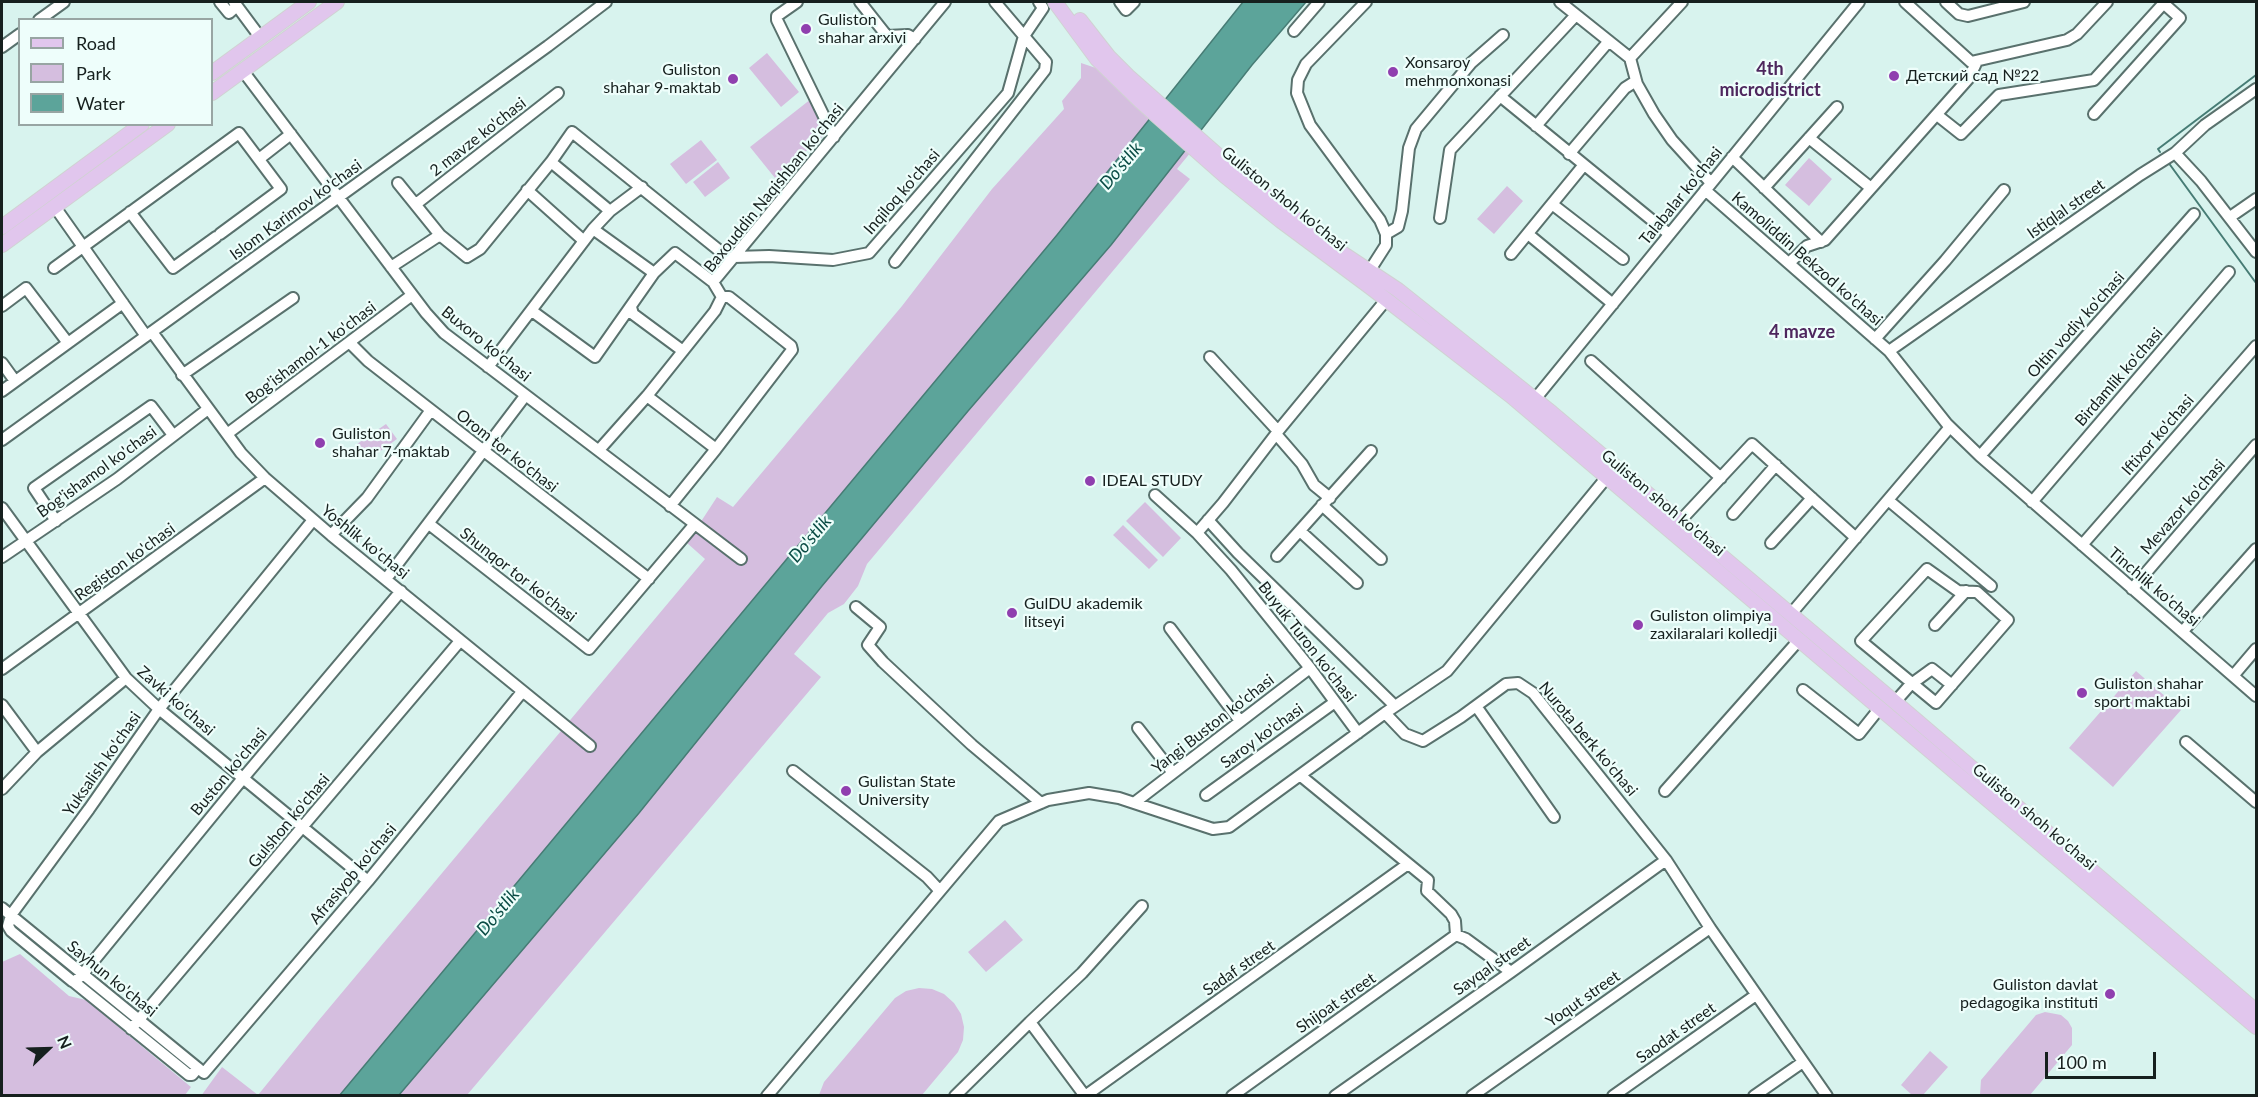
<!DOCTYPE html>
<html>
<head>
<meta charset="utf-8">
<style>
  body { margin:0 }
  #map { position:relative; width:2258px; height:1097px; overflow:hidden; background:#d8f3ee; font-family:Lato,sans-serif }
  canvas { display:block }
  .frame { position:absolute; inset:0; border:3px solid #16201e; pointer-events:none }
  .legend { position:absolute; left:18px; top:18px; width:195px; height:108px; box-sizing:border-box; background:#eefefb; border:2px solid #98a5a3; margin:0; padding:8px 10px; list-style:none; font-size:18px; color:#16201e }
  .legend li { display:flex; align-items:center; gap:12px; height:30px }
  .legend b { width:30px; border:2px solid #98a5a3 }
  .north { position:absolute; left:18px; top:1019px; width:60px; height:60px; -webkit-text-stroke:4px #eefefb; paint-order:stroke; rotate:67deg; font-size:16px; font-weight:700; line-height:24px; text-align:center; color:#16201e }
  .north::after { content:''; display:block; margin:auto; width:21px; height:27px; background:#16201e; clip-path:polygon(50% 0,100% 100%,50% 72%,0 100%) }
  .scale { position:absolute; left:2045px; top:1052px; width:111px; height:27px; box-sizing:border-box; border:3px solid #16201e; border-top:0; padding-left:8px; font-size:18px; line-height:21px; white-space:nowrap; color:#16201e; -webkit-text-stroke:4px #eefefb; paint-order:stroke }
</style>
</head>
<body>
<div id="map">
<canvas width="2258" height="1097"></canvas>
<div class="frame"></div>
<ul class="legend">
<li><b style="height:8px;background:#e1c6ed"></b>Road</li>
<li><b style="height:16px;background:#d5bedf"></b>Park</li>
<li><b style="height:16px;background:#5ca49a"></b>Water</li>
</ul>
<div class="north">N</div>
<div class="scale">100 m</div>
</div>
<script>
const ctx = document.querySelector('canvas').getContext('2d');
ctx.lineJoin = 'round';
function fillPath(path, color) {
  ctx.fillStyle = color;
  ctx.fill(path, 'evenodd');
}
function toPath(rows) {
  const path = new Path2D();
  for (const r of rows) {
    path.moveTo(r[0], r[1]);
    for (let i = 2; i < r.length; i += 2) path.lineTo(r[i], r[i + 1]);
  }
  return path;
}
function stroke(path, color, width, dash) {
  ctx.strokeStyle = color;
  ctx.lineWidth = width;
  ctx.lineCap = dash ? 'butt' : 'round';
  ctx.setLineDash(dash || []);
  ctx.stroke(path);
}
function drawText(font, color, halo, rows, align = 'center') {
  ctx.font = font + ' Lato,sans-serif';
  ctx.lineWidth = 4.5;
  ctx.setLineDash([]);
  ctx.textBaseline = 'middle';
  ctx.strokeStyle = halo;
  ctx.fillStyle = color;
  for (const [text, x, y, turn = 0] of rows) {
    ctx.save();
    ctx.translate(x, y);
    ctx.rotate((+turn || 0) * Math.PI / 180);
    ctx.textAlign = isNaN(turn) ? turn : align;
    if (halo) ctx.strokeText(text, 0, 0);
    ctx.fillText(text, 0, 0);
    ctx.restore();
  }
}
const green = toPath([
  [767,53,799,92,781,107,749,68],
  [1081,63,1096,68,1191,152,1177,169,1190,179,867,564,858,586,844,604,828,613,794,654,821,677,467,1095,201,1096,222,1067,258,1095,319,1020,705,559,687,543,717,497,733,507,902,306,992,189,1064,109,1062,101,1081,78],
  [811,99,828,132,775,178,750,147],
  [701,140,717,160,686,184,670,164],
  [1809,158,1832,179,1809,206,1785,185],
  [718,162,730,178,705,197,693,182],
  [1507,186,1523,201,1494,234,1477,219],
  [386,424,397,439,368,460,357,444],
  [1145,502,1181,538,1163,557,1126,521],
  [1123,525,1158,560,1149,569,1113,535],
  [2136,671,2181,710,2113,787,2069,748],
  [1005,920,1023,940,986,972,968,952],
  [20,954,69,996,86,1000,191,1087,185,1095,2,1095,2,962],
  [919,988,932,989,944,994,954,1003,961,1014,964,1027,963,1040,958,1052,922,1095,819,1095,824,1082,895,998,906,991],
  [2045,1012,2061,1015,2068,1021,2072,1028,2072,1045,2030,1095,1980,1095,1981,1080,2036,1015],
  [1930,1051,1948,1067,1923,1095,1912,1095,1901,1085]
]);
const water = toPath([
  [1243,2,1306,2,1252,65,1111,245,968,411,822,586,639,813,399,1095,339,1096,1057,235,1243,2]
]);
const stream = toPath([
  [2160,152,2158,149,2256,75],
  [2168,162,2256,283]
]);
const minor = toPath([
  [220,2,229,13,237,6],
  [234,2,260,37],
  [797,2,777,16,777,20,834,137],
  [860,2,887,36,908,35,915,39],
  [1120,2,1126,10,1134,2],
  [1366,2,1306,64,1298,80,1297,93,1310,125,1380,220,1386,234,1386,245,1370,270],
  [1560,2,1630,58,1637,84,1654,114,1672,140,1711,183],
  [1905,2,1971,62,2067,40,2077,34,2107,2],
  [1946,2,1959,14,1968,16,2024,2],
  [39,20,64,2],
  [1294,31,1319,2],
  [2,47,20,34],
  [1630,58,1682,2],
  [243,71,426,313,444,333,741,559],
  [1500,96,1669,234],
  [2094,114,2180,18,2162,2],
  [1937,115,1961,134,1999,95,2094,80,2164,3],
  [1536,126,1609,41],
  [1809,138,1871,188],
  [2175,153,2201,181,2256,252],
  [1569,154,1625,88,1636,81],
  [1732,157,1821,242],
  [259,159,291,134],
  [551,162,610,211],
  [398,183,440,235],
  [1764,188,1837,107],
  [527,190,584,241],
  [1705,190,1889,351,1947,424,1980,456,2256,696],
  [416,204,558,93],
  [1552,204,1623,259],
  [55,207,146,336],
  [130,212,173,268,216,237],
  [2230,217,2256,199],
  [1440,218,1450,150,1576,15],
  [593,229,610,211,642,187],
  [1386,234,1398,227,1402,211,1409,148,1416,129,1471,63,1503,35],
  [1528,234,1613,304],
  [1511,254,1583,166],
  [734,257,769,256,833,260,869,253,1008,93,1024,36,1043,8,1039,2],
  [895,262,1045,70,1046,62,995,2],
  [1789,263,1807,246,1825,240,1969,78,1977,61],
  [391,267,440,235,467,257,480,249,551,162,572,132,731,260],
  [54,268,239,133,281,189,220,234],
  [2,306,26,288,68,343],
  [631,307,633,314,683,351],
  [532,311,595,357,654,273,675,253,713,282],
  [152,332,241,453,265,478,331,535,590,746],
  [1875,339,1945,261,2004,190],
  [350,343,368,361,431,410,649,579],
  [1889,351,2140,175,2175,153,2205,125,2256,89],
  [1210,357,1278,431,1276,434,1302,464,1314,485,1330,498],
  [1591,361,1721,478],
  [2,363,15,381],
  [488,367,593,229,654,273],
  [182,375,293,298],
  [2,391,123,303],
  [647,396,716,449,670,506],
  [1531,404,1859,2],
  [1278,431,1386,300],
  [227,434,412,295],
  [1276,434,1223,503,1197,533,1231,570,1310,668,1358,733],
  [2,440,548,46,606,2],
  [716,449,792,350,791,346,729,297,722,297],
  [599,450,647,396,715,311,722,297,713,282,945,2],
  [1980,456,2194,214],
  [1155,495,1197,533],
  [1888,500,1991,586],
  [2032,502,2229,272],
  [1322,505,1381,559],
  [2,508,126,678,159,709,368,881],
  [1733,514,1776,465],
  [313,520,159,709,89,809,11,915,8,926,11,931,72,981,74,982,82,975,244,777,401,591],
  [1208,520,1238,553,1395,706],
  [1681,520,1752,444,1856,538],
  [56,521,34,488,151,406,173,435],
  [429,524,589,649,694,525],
  [1300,531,1357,583],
  [331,535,367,498,431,410],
  [1771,543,1812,498],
  [2082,545,2256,346],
  [1277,556,1371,451],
  [2,557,117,479,208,409],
  [1927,569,1958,591,1977,592,2008,620,1936,703,1861,641,1927,569],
  [386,579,525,396],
  [2132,589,2256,445],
  [856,607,880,627,868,645,883,662,972,745,1041,803],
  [1790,615,1950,427],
  [1935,625,1966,591],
  [1170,628,1240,721],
  [2183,631,2256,549],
  [2,669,265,478],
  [2233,676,2256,649],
  [1803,690,1859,734,1879,709],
  [1895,702,1910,685,1932,669,1952,685],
  [2,705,37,752],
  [1476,706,1554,817],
  [1385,713,1405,734,1423,741,1461,717,1506,684,1518,683,1533,693,1666,860,1710,928,1827,1096],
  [1138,728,1173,773],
  [2186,742,2256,802],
  [793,771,927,877,940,891],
  [1301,776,1428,880,1427,891,1451,914,1455,921,1456,935,1466,939,1511,972],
  [2,789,37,752,126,678],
  [1665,791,1799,640],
  [1206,795,1335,702],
  [1134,803,1310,668],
  [2,908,204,1073,368,881,522,692],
  [74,982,189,1075,192,1075,198,1068],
  [1030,1022,1082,973,1142,906],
  [131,1029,460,641],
  [767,1096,999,821,1048,800,1089,793,1119,798,1213,829,1229,827,1385,713,1447,671,1607,477],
  [955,1096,1030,1022,1085,1096],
  [1085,1096,1408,864],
  [1232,1096,1456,935],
  [1335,1096,1511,972,1666,860],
  [1472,1096,1710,928],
  [1613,1096,1756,995],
  [1754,1096,1803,1062]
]);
const major = toPath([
  [1055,2,1097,59,1140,101,1225,176,1281,221,1370,287,1511,396,2256,1027],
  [1080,20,1109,57,1128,76,1246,180,1327,243,1398,290,1552,413,1895,702,2256,1011],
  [212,73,309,2],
  [212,93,337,2],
  [2,227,142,124],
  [2,245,168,124]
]);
const markers = [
  [806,29,6,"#903faf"],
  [1393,72,6,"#903faf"],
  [1894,76,6,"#903faf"],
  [733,79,6,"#903faf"],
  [320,443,6,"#903faf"],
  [1090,481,6,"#903faf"],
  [1012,613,6,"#903faf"],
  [1638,625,6,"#903faf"],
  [2082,693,6,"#903faf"],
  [846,791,6,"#903faf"],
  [2110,994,6,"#903faf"]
];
const poiNames = [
  ["Guliston",818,20],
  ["shahar arxivi",818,38],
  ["Xonsaroy",1405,63],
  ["mehmonxonasi",1405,81],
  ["Guliston",721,70,"right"],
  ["shahar 9-maktab",721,88,"right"],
  ["Детский сад №22",1906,76],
  ["Guliston",332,434],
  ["shahar 7-maktab",332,452],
  ["IDEAL STUDY",1102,481],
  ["GulDU akademik",1024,604],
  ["litseyi",1024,622],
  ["Guliston olimpiya",1650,616],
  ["zaxilaralari kolledji",1650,634],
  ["Guliston shahar",2094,684],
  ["sport maktabi",2094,702],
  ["Gulistan State",858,782],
  ["University",858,800],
  ["Guliston davlat",2098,985,"right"],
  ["pedagogika instituti",2098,1003,"right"]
];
const streetNames = [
  ["2 mavze ko'chasi",478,137,-38],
  ["Baxouddin Naqishban ko'chasi",774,188,-51],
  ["Inqiloq ko'chasi",902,192,-49],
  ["Talabalar ko'chasi",1681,196,-51],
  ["Guliston shoh ko'chasi",1284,199,39],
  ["Istiqlal street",2066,209,-35],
  ["Islom Karimov ko'chasi",296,210,-36],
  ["Kamoliddin Bekzod ko'chasi",1807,259,41],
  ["Oltin vodiy ko'chasi",2076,325,-48],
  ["Buxoro ko'chasi",486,344,39],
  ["Bog'ishamol-1 ko'chasi",311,353,-37],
  ["Birdamlik ko'chasi",2119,377,-49],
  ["Iftixor ko'chasi",2158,435,-49],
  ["Orom tor ko'chasi",507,451,38],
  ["Bog'ishamol ko'chasi",97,472,-36],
  ["Guliston shoh ko'chasi",1663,503,40],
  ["Mevazor ko'chasi",2183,507,-49],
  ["Yoshlik ko'chasi",365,542,39],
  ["Registon ko'chasi",125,562,-36],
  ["Shunqor tor ko'chasi",518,575,38],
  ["Tinchlik ko'chasi",2154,587,40],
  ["Buyuk Turon ko'chasi",1307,642,52],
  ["Zavki ko'chasi",176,701,41],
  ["Yangi Buston ko'chasi",1213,724,-38],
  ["Saroy ko'chasi",1262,736,-36],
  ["Nurota berk ko'chasi",1588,739,50],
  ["Yuksalish ko'chasi",102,764,-55],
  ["Buston ko'chasi",229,772,-50],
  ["Guliston shoh ko'chasi",2034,817,40],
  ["Gulshon ko'chasi",289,821,-50],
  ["Afrasiyob ko'chasi",353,874,-50],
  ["Sayqal street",1492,966,-35],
  ["Sadaf street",1239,968,-35],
  ["Sayhun ko'chasi",112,979,39],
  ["Yoqut street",1583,999,-35],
  ["Shijoat street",1336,1003,-35],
  ["Saodat street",1676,1033,-35]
];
const neighbourhoodNames = [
  ["4th",1770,69],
  ["microdistrict",1770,90],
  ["4 mavze",1802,332]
];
const waterNames = [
  ["Do'stlik",1121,166,-50],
  ["Do'stlik",810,539,-50],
  ["Do'stlik",498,912,-50]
];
fillPath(green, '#d5bedf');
fillPath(water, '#5ca49a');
stroke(water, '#477c75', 1.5);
stroke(stream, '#477c75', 2);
stroke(minor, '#59716d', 14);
stroke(major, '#d0d2d2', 16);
stroke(minor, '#fff', 10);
stroke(major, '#e1c6ed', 14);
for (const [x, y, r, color] of markers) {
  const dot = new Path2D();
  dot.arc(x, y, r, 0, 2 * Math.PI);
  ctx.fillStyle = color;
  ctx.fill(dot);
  stroke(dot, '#eefefb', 2);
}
drawText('16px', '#16201e', '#eefefb', poiNames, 'left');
drawText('16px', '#16201e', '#eefefb', streetNames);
drawText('bold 18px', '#4e275e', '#eefefb', neighbourhoodNames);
drawText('italic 18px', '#0a4c45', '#eefefb', waterNames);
</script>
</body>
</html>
